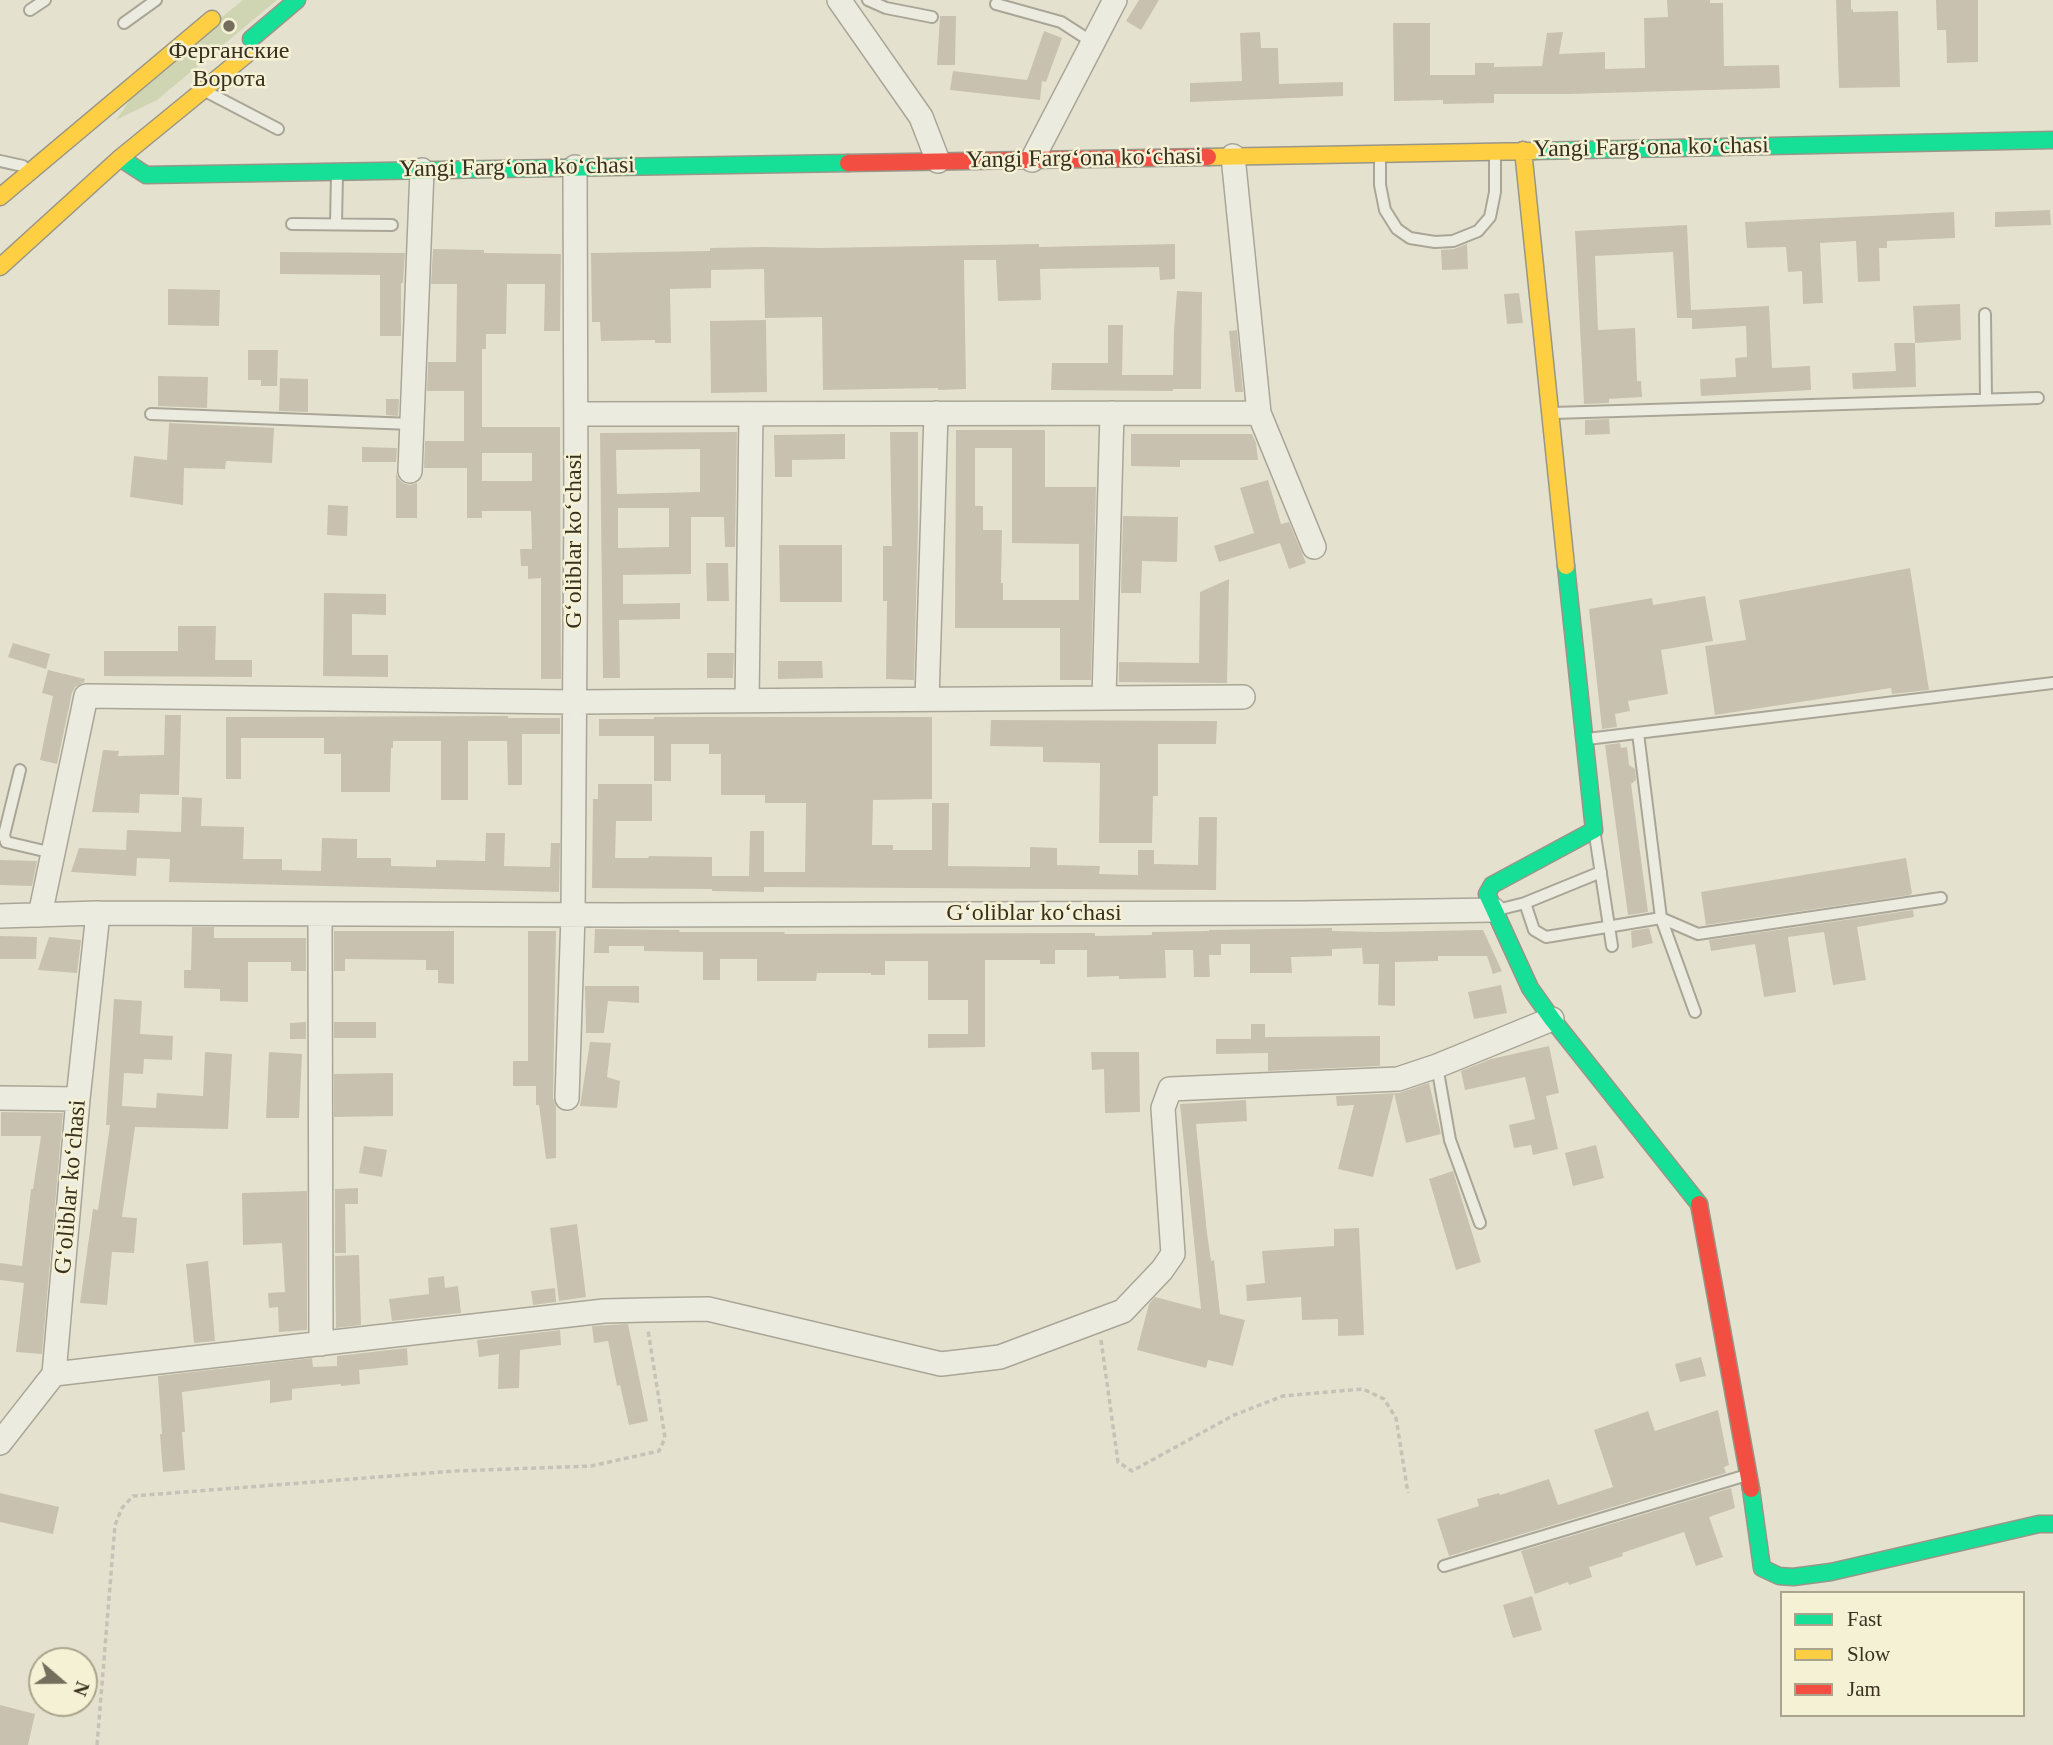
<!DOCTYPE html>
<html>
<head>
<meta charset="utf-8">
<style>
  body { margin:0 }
  #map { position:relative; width:2053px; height:1745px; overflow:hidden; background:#e4e2cf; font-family:Georgia,serif }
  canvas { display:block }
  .legend { position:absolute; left:1780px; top:1591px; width:245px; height:126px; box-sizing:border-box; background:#f5f1d5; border:2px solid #aaa48c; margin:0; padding:9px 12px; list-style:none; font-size:21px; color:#39301f }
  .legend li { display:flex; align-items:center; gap:14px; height:35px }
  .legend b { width:35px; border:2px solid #aaa48c }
  .north { position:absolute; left:28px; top:1647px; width:70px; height:70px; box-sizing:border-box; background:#f5f1d5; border:2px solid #aaa48c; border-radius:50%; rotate:110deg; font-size:19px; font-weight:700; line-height:28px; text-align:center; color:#39301f }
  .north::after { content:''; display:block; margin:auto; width:24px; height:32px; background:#756e5d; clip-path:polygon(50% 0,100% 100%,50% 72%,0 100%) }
</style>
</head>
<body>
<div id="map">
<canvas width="2053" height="1745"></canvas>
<ul class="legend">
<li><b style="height:9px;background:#16e098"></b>Fast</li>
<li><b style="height:9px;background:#ffcf43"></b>Slow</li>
<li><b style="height:9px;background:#f24e42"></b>Jam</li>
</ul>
<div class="north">N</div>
</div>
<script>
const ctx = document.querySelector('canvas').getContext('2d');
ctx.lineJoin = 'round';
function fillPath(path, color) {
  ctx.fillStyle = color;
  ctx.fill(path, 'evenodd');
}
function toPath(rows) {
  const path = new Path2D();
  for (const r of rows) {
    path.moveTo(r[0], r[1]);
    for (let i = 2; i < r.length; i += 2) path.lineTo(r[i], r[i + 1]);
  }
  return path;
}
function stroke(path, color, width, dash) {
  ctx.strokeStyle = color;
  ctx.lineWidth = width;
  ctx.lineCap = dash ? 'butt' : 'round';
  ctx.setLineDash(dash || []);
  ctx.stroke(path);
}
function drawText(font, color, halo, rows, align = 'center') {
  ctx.font = font + ' Georgia,serif';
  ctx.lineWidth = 5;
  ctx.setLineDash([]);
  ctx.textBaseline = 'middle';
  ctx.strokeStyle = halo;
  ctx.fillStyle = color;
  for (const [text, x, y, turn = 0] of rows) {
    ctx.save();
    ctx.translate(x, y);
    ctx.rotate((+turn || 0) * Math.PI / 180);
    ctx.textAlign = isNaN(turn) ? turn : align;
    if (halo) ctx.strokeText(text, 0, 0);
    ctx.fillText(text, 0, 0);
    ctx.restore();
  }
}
const green = toPath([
  [243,0,277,0,157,100,116,120,143,81]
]);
const building = toPath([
  [1139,0,1159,0,1141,30,1126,21],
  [1667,0,1710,0,1710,3,1723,3,1724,66,1779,65,1780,88,1569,94,1494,94,1494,103,1443,104,1443,100,1394,101,1393,23,1430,23,1430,75,1475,75,1475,63,1494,63,1494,67,1542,66,1547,33,1563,32,1559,54,1605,52,1605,69,1645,68,1644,18,1668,17],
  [1836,0,1851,0,1851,10,1853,9,1853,12,1898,11,1900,87,1839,88],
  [1936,0,1978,0,1978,62,1947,63,1946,30,1937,30],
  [940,16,956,16,955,65,937,65],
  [1044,31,1062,38,1046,82,1042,81,1040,100,950,90,953,71,1027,80],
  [1260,32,1261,48,1278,48,1279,84,1343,82,1343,96,1190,102,1190,83,1242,81,1240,33],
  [2050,210,2051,225,1995,227,1995,212],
  [1954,212,1955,238,1887,241,1887,248,1879,248,1880,281,1858,282,1856,241,1820,243,1823,303,1803,304,1802,271,1788,272,1786,247,1747,248,1745,222],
  [1687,225,1691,310,1769,306,1772,368,1810,366,1811,390,1701,396,1700,379,1736,377,1735,358,1747,357,1746,326,1692,329,1692,318,1677,318,1673,252,1595,256,1598,330,1635,328,1637,381,1641,381,1642,397,1609,399,1609,403,1584,404,1575,231],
  [1039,244,1039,247,1175,244,1175,279,1160,280,1159,267,1040,269,1041,300,998,301,996,260,964,260,966,389,938,390,938,388,823,390,822,317,765,318,764,269,711,270,711,288,670,289,671,343,655,343,655,340,601,341,600,322,592,322,591,253,710,251,710,248,764,247,820,248],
  [1467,244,1468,269,1442,270,1441,250,1454,249],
  [433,249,484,250,484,253,561,254,560,331,544,331,545,284,507,284,506,334,486,334,486,349,482,349,482,427,560,427,561,679,541,679,541,578,528,579,528,566,521,566,520,549,532,549,531,511,482,511,482,518,467,518,467,468,424,468,425,441,464,441,464,391,427,391,428,362,456,362,457,284,431,284],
  [482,453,532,453,532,481,482,481],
  [280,252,405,253,403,283,401,283,401,336,380,336,380,275,280,274],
  [168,289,220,290,219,326,168,325],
  [1177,291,1202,292,1201,389,1173,389,1173,391,1051,390,1052,363,1108,363,1108,325,1123,325,1122,375,1173,375,1174,331],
  [1519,293,1523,323,1507,324,1504,294],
  [1960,304,1961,340,1915,343,1913,306],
  [766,320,767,392,711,393,710,321],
  [1237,330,1243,392,1235,392,1229,331],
  [1894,343,1915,343,1916,387,1853,389,1852,373,1896,371],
  [248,350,278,350,277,386,261,386,261,380,248,380],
  [158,376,208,377,207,408,158,406],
  [280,378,308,379,308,412,279,411],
  [386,399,399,399,398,416,386,415],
  [1609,419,1610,434,1585,435,1585,420],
  [169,423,274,428,272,463,226,461,225,469,184,468,183,505,130,497,134,456,167,460],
  [956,430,1045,430,1045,487,1096,487,1091,680,1060,680,1060,628,955,628],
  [975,448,1012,448,1012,543,1079,544,1079,600,1003,600,1003,583,1001,583,1002,530,983,530,983,506,975,506],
  [737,432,735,547,725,547,724,517,691,517,691,574,623,575,623,604,680,603,680,619,619,620,620,678,603,678,600,433],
  [700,449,700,492,617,494,616,450],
  [618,508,669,508,669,547,618,548],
  [890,432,918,432,918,528,914,680,886,679,887,601,883,601,883,546,892,546],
  [845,434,845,459,792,460,792,477,775,477,774,435],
  [1131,434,1252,434,1256,443,1258,460,1180,460,1180,467,1131,466],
  [362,447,397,448,396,462,362,462],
  [396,472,398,478,403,483,410,485,417,483,417,518,396,518],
  [1268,480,1281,524,1289,522,1306,563,1289,569,1280,543,1219,562,1214,546,1254,533,1240,488],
  [328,505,348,506,347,536,327,535],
  [1123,516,1178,517,1177,562,1142,561,1141,593,1121,593],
  [779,545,842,545,842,602,780,602],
  [706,563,728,563,729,601,707,601],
  [1910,568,1929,690,1892,694,1891,688,1715,715,1705,646,1746,640,1739,600],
  [1229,579,1227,683,1119,682,1119,662,1199,663,1200,592],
  [324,593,386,594,386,615,352,614,352,655,388,655,388,677,323,676],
  [1705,596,1713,641,1661,650,1668,694,1628,701,1630,711,1615,714,1617,727,1602,729,1589,609,1652,598,1653,605],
  [178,626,216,626,215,660,252,660,252,677,104,676,104,651,178,651],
  [13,643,50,654,46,669,8,657],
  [707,653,734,653,733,678,707,678],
  [778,661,822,661,823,678,778,679],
  [48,670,85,679,84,682,75,687,72,693,57,764,40,760,53,696,42,693],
  [165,715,181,715,179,795,140,794,139,813,92,812,103,750,119,751,118,756,164,755],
  [508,716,508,718,560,718,560,734,522,734,522,785,508,785,507,741,468,741,468,800,441,800,441,741,393,741,393,748,391,748,390,792,341,792,341,754,324,754,324,738,241,738,241,779,226,779,226,717],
  [654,717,932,717,932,799,873,800,872,845,893,845,893,850,932,850,932,803,949,803,948,866,1030,867,1030,847,1057,848,1057,865,1100,866,1099,874,1138,875,1138,850,1154,850,1154,864,1198,865,1199,817,1217,817,1216,890,764,887,764,892,712,891,712,876,749,876,750,831,764,831,764,872,805,872,806,803,765,803,765,795,721,795,721,754,709,754,709,744,671,744,671,781,654,781,654,736,599,736,599,719,654,719],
  [991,720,1217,721,1216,744,1158,744,1158,796,1153,796,1152,843,1099,843,1100,763,1043,762,1043,747,990,746],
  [1620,743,1621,748,1627,747,1629,765,1635,769,1636,780,1631,784,1648,912,1628,915,1605,745],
  [598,784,652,784,652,821,616,821,615,858,648,858,649,856,712,857,712,889,592,888,593,799,598,799],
  [182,797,202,798,201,826,244,827,243,859,282,859,282,870,321,871,322,838,357,839,357,858,391,858,391,866,436,867,436,860,485,861,486,833,505,833,504,866,550,867,551,843,560,843,559,892,169,882,170,859,137,858,136,876,71,872,79,848,126,850,127,830,181,832],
  [1906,858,1912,893,1910,895,1706,925,1701,892],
  [0,860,37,861,32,886,0,885],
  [1913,910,1914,917,1857,927,1866,980,1833,985,1824,932,1788,937,1796,992,1764,997,1755,944,1711,951,1709,940],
  [192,927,214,927,214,938,306,938,306,971,291,971,291,962,248,962,248,1002,220,1001,220,989,184,988,184,970,191,970],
  [1332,928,1332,931,1377,932,1483,930,1502,971,1493,974,1487,956,1438,956,1438,961,1395,962,1395,1006,1378,1005,1379,964,1363,964,1362,948,1332,949,1332,956,1291,957,1292,973,1250,973,1250,944,1221,944,1221,955,1209,955,1210,977,1194,977,1193,950,1165,950,1166,978,1119,979,1119,976,1087,977,1087,950,1055,950,1055,964,1040,964,1040,960,985,960,985,1047,928,1048,928,1034,968,1034,968,1000,928,1000,928,961,885,961,885,975,871,975,871,973,817,973,816,981,757,981,757,959,720,959,720,980,703,980,703,952,644,951,644,946,609,946,609,953,594,953,595,929,680,930,679,932,785,932,784,934,1095,933,1095,936,1152,935,1152,932,1209,931,1209,930],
  [1649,928,1653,943,1632,948,1631,931],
  [334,931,454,931,454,984,438,983,438,970,426,970,426,960,345,959,345,971,334,971],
  [528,931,556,931,553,1098,556,1106,556,1158,546,1159,539,1105,536,1105,536,1086,513,1086,513,1061,528,1061],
  [0,936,37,937,36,959,0,959],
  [49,937,81,940,77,973,38,970],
  [1501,985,1507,1013,1474,1019,1468,992],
  [585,986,639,986,639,1003,608,1001,604,1033,586,1033],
  [114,999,142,1001,140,1034,173,1036,172,1060,144,1059,143,1074,124,1073,122,1106,156,1108,157,1093,203,1096,205,1052,232,1054,228,1129,135,1127,122,1217,137,1218,134,1253,112,1252,107,1305,80,1303,93,1209,98,1210,110,1125,106,1125],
  [306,1022,306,1039,290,1039,290,1023],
  [334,1022,376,1022,376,1038,334,1038],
  [1251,1024,1265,1024,1265,1037,1380,1036,1380,1066,1268,1071,1268,1053,1216,1054,1216,1039,1251,1039],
  [590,1042,611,1043,607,1077,620,1081,617,1108,580,1106],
  [1549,1046,1559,1093,1546,1096,1558,1149,1533,1155,1531,1145,1514,1148,1509,1125,1535,1119,1525,1077,1465,1090,1461,1071,1491,1059],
  [269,1052,302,1054,299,1118,266,1118],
  [1091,1052,1139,1052,1140,1112,1105,1113,1104,1069,1092,1070],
  [393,1073,393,1116,334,1117,334,1074],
  [1429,1083,1441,1134,1406,1143,1394,1093,1373,1177,1338,1169,1354,1105,1337,1106,1336,1096,1399,1093],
  [1246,1100,1247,1121,1196,1124,1207,1233,1211,1261,1214,1260,1220,1314,1245,1320,1233,1366,1208,1360,1206,1368,1137,1350,1149,1304,1155,1297,1201,1309,1180,1104],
  [1,1112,63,1113,42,1354,16,1352,24,1283,0,1280,0,1263,22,1266,31,1189,33,1189,41,1136,1,1136],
  [1596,1145,1604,1178,1573,1186,1565,1153],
  [364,1146,387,1150,382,1177,359,1173],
  [1453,1171,1481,1262,1456,1270,1429,1179],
  [358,1188,358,1204,345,1204,346,1253,335,1253,335,1189],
  [307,1191,307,1330,279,1332,278,1307,269,1308,268,1293,285,1292,282,1243,243,1245,242,1193],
  [577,1224,586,1297,559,1301,550,1228],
  [1359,1228,1364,1335,1338,1336,1338,1319,1302,1320,1301,1297,1247,1301,1246,1285,1265,1283,1262,1251,1334,1246,1334,1229],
  [359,1255,361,1325,336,1328,335,1256],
  [208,1261,215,1341,194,1343,186,1264],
  [444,1276,445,1288,458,1286,461,1313,392,1321,389,1299,429,1294,428,1278],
  [555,1288,556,1302,533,1305,531,1291],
  [628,1324,648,1421,629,1425,620,1385,617,1386,608,1341,594,1343,592,1326],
  [560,1330,561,1345,520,1350,519,1388,498,1389,499,1354,479,1357,477,1340],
  [407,1348,408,1365,359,1370,360,1384,341,1386,341,1384,292,1389,292,1400,270,1403,270,1380,182,1392,185,1432,182,1432,185,1470,163,1472,160,1434,162,1434,158,1376,312,1358,313,1367,337,1366,337,1356],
  [1701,1357,1706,1376,1680,1382,1675,1364],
  [1718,1410,1729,1465,1724,1467,1726,1473,1449,1556,1437,1519,1479,1506,1477,1499,1499,1493,1500,1495,1549,1479,1558,1505,1613,1487,1594,1430,1648,1411,1655,1431],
  [1731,1488,1735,1508,1709,1517,1723,1557,1696,1566,1684,1532,1622,1553,1623,1556,1589,1567,1592,1577,1569,1585,1568,1582,1535,1594,1521,1551],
  [0,1493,59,1507,53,1534,0,1522],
  [1532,1596,1542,1630,1513,1638,1503,1605],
  [0,1705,35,1714,28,1745,0,1745]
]);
const path = toPath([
  [1101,1340,1118,1462,1132,1471,1234,1415,1283,1396,1363,1389,1384,1399,1396,1418,1408,1493],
  [97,1745,115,1525,122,1508,133,1496,455,1471,591,1466,659,1451,665,1438,648,1330]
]);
const lane = toPath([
  [868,0,886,8,932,17],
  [996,4,1061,22,1092,42],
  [30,10,45,0],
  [124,23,156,0],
  [209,93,278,129],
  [1380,157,1380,185,1385,210,1397,229,1410,238,1435,242,1453,241,1478,231,1490,217,1495,192,1495,155],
  [0,161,23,166],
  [292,224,392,225],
  [336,224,337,174],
  [1985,314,1986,399],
  [1553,413,2038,398],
  [151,414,412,424],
  [1638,733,1661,918,1695,1012],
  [1587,739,2053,683],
  [20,770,4,835,6,842,53,853],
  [1595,835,1612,946],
  [1525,903,1534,930,1546,937,1661,918,1698,934,1941,898],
  [1497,910,1525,903,1601,872],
  [1437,1066,1450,1140,1480,1223],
  [1444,1566,1747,1475]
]);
const street = toPath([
  [839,0,921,117,938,161],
  [1233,156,1259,413],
  [1032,160,1115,0],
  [576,414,1259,413,1314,547],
  [410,471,422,170],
  [1104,698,1112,413],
  [927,699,936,413],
  [747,700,751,414],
  [40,915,86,696,574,702,1243,697],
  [320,915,321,1344],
  [0,916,98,913,620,915,1303,913,1494,910],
  [0,1098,78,1099],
  [567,1098,573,915,576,501,575,167],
  [54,1374,604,1311,645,1310,708,1309,941,1364,1000,1357,1123,1311,1162,1270,1173,1254,1163,1108,1170,1089,1398,1079,1437,1066,1552,1019],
  [0,1443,54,1374,78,1099,98,913]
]);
const fast = toPath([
  [251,39,297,0],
  [1534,151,2053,140],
  [120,158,146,175,848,163],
  [1566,566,1594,830,1492,885,1487,894,1530,988,1552,1019,1699,1204],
  [1751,1489,1762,1568,1779,1576,1793,1577,1831,1572,2039,1524,2053,1524]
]);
const slow = toPath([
  [1523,150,1566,566],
  [1208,157,1534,151],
  [0,197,212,19],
  [0,267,120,158,246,55]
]);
const jam = toPath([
  [848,163,1208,157],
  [1699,1204,1751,1489]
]);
const markers = [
  [229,26,7,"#756e5d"]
];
const poiNames = [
  ["Ферганские",229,52],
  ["Ворота",229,80]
];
const streetNames = [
  ["Yangi Fargʻona koʻchasi",1651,148,-1],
  ["Yangi Fargʻona koʻchasi",1084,159,-1],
  ["Yangi Fargʻona koʻchasi",517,168,-1],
  ["Gʻoliblar koʻchasi",575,541,-90],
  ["Gʻoliblar koʻchasi",1034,914],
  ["Gʻoliblar koʻchasi",71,1187,-85]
];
fillPath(green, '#cfd5b2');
fillPath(building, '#c8c1b0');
stroke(lane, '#aaa697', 14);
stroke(street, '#aaa697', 26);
stroke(fast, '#999688', 19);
stroke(slow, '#999688', 19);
stroke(jam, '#999688', 19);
stroke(path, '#c5c3b7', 3.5, [5, 3.5]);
stroke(lane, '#ecebe0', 10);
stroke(street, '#ecebe0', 23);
stroke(fast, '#16e098', 16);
stroke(slow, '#ffcf43', 16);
stroke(jam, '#f24e42', 16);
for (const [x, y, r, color] of markers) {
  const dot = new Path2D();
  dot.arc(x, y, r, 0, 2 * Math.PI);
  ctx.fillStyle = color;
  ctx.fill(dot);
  stroke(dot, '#f5f1d5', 2.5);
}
drawText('24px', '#39301f', '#f5f1d5', poiNames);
drawText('24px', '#39301f', '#f5f1d5', streetNames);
</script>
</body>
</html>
